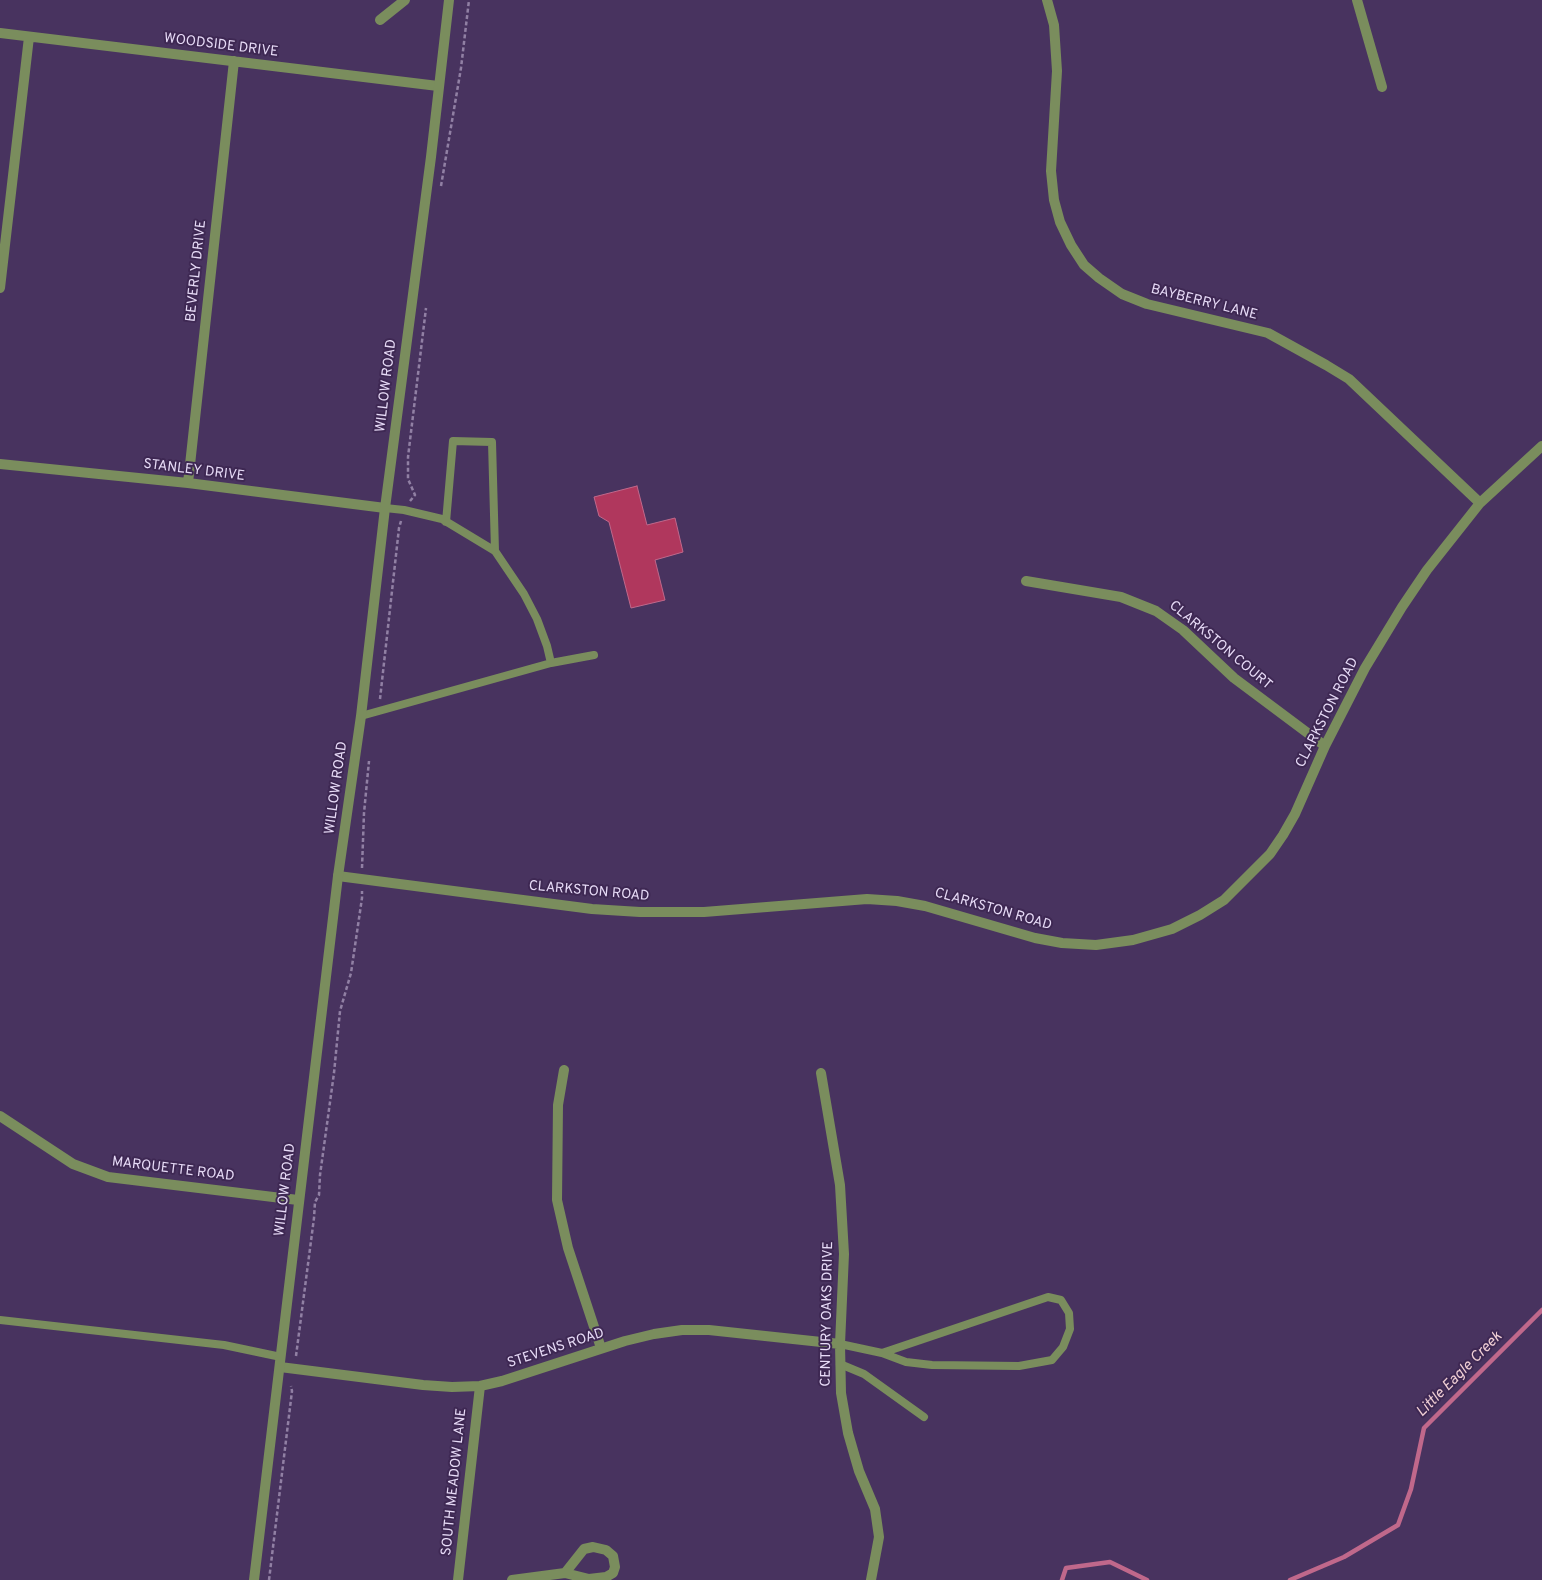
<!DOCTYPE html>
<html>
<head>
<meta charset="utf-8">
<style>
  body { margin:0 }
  canvas { display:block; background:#48335f }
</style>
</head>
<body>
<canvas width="1542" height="1580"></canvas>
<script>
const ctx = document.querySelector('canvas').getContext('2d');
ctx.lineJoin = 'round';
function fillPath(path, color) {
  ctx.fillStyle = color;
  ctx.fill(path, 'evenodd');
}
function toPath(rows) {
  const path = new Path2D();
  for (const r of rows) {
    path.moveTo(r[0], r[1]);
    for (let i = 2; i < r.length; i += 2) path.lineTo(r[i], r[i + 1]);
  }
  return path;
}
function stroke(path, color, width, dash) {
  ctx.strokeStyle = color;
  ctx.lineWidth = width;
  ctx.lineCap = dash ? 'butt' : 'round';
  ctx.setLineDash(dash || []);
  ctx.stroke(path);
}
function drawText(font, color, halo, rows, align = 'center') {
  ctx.font = font + ' Overpass,sans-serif';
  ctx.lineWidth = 4;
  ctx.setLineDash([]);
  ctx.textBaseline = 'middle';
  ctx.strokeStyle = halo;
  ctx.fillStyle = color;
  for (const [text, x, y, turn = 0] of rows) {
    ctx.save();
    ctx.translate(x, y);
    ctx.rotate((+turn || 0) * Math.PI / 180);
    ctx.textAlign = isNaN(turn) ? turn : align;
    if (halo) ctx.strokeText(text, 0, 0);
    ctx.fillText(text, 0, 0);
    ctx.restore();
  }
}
const water = toPath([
  [637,486,647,525,675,518,683,552,655,560,665,600,631,608,609,522,599,516,594,497,637,486]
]);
const stream = toPath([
  [1062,1580,1066,1568,1110,1562,1147,1580],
  [1290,1580,1344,1557,1398,1525,1411,1489,1424,1428,1542,1310]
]);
const path = toPath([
  [441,186,461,68,469,0],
  [410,501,415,495,408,479,408,457,426,308],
  [380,699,399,528,401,521],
  [362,868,364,813,369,761],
  [296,1356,314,1218,315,1202,319,1195,320,1175,334,1073,340,1011,351,973,362,898,362,891],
  [269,1580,292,1391,291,1386]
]);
const service = toPath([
  [385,508,404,510,442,519,495,551,524,594,537,619,547,646,551,663],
  [446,522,453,441,492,442,495,551],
  [361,716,551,663,594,655],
  [0,1320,224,1345,281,1357],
  [840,1344,882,1353,906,1362,932,1365,1019,1366,1052,1360,1063,1347,1070,1329,1069,1313,1061,1300,1048,1297,882,1353],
  [840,1364,864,1374,924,1417]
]);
const minor = toPath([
  [1047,0,1054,25,1057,71,1051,171,1054,200,1060,222,1071,245,1084,265,1099,278,1122,294,1147,304,1268,333,1326,365,1349,379,1480,503],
  [1357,0,1382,87],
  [380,20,405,0],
  [0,33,438,86],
  [0,288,29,37],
  [0,464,188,483,385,508],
  [188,483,234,61],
  [1026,581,1121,597,1156,611,1183,630,1234,678,1325,746],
  [338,876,592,909,640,912,704,912,867,899,897,901,925,906,1035,938,1062,943,1096,945,1133,940,1172,929,1200,915,1224,900,1270,854,1283,835,1295,814,1325,746,1365,668,1402,607,1427,570,1480,503,1542,446],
  [564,1070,558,1105,557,1200,568,1248,601,1348],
  [821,1073,840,1185,844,1254,840,1344,841,1393,848,1433,859,1471,875,1509,879,1537,871,1580],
  [0,1116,73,1164,108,1177,298,1200],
  [280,1367,423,1385,452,1387,480,1386,502,1381,625,1341,654,1334,682,1330,709,1330,840,1344],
  [458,1580,480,1386],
  [512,1580,565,1573,589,1579,606,1577,613,1573,615,1567,613,1556,606,1550,593,1547,584,1549,565,1573]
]);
const tertiary = toPath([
  [254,1580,338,876,361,716,385,508,431,157,449,0]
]);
const streetNames = [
  ["WOODSIDE DRIVE",221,46,7],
  ["BEVERLY DRIVE",197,271,-84],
  ["BAYBERRY LANE",1204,303,14],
  ["WILLOW ROAD",387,386,-83],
  ["STANLEY DRIVE",194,471,7],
  ["CLARKSTON COURT",1220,646,40],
  ["CLARKSTON ROAD",1328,713,-63],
  ["WILLOW ROAD",337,788,-82],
  ["CLARKSTON ROAD",589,892,5],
  ["CLARKSTON ROAD",993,910,16],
  ["MARQUETTE ROAD",173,1170,7],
  ["WILLOW ROAD",286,1190,-83],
  ["CENTURY OAKS DRIVE",828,1314,-89],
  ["STEVENS ROAD",556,1349,-18],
  ["SOUTH MEADOW LANE",455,1482,-84]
];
const waterNames = [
  ["Little Eagle Creek",1460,1375,-45]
];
fillPath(water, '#b0375d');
stroke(water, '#c0688b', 1);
stroke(stream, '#c0688b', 4.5);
stroke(path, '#9180a4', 2.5, [4, 2.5]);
stroke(service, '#7a8d5d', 8);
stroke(minor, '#7a8d5d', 10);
stroke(tertiary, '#7a8d5d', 10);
drawText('14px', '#e7dbf7', '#3e2853', streetNames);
drawText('italic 15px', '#f0cfd5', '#3e2853', waterNames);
</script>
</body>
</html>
